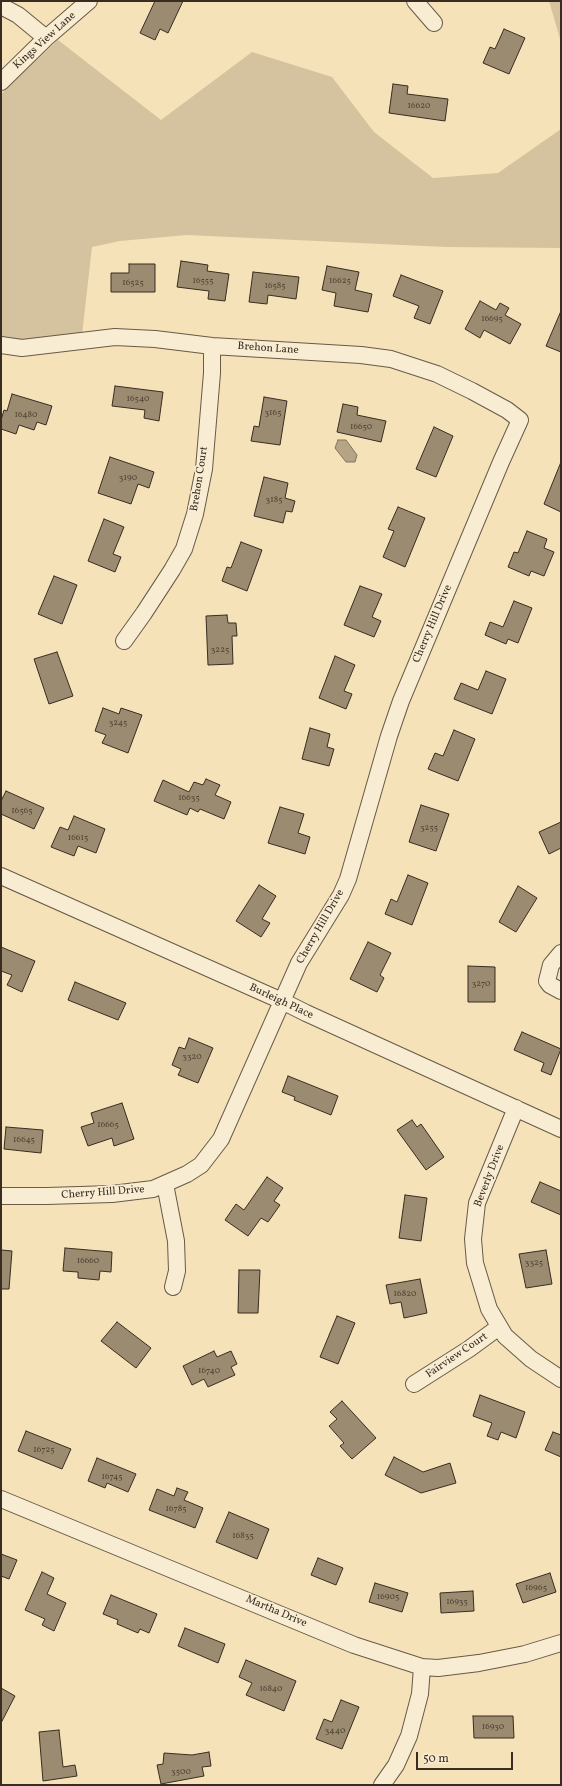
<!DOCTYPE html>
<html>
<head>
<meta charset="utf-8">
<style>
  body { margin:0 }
  #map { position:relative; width:562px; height:1786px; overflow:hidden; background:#f5e2b9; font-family:Vollkorn,serif }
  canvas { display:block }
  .frame { position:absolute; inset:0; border:2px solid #392c21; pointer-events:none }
  .scale { position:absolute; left:416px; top:1752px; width:97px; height:18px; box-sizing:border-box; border:2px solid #392c21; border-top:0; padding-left:5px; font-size:12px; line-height:14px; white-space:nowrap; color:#392c21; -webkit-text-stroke:3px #f8ecd2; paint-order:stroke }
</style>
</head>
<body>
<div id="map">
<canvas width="562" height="1786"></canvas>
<div class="frame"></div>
<div class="scale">50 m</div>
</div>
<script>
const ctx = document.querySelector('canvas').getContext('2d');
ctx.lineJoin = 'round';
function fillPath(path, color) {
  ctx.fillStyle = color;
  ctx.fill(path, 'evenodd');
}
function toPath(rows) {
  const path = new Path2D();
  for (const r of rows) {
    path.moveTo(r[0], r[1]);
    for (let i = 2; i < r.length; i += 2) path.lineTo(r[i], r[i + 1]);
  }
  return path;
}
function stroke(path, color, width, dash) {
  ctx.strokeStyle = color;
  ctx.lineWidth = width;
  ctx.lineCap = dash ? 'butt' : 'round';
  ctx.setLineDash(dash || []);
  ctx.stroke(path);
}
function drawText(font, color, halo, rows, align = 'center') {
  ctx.font = font + ' Vollkorn,serif';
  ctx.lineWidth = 3.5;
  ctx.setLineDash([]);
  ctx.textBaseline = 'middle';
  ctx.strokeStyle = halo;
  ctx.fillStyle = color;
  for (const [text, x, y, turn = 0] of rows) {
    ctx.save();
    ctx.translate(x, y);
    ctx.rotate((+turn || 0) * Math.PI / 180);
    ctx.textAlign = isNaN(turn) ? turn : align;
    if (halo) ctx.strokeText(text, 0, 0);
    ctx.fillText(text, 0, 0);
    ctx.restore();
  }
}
const green = toPath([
  [549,1,561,1,561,42],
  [58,40,161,120,252,52,332,77,374,132,433,178,498,173,561,129,561,248,446,247,187,235,120,241,92,247,82,335,42,340,1,340,1,94]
]);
const water = toPath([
  [338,440,346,440,357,455,355,462,346,462,335,448,338,440]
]);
const building = toPath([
  [155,1,183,1,168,33,160,29,155,40,140,33,155,1],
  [504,29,525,38,509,74,483,63,490,47,495,49,504,29],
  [393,84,408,86,407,94,448,99,445,121,389,113,393,84],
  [181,261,208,265,207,271,229,274,225,301,208,299,209,291,177,287,181,261],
  [129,264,155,264,155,292,111,292,111,273,129,273,129,264],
  [327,266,359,272,355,290,372,294,368,312,334,306,336,293,322,290,327,266],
  [253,272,299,277,296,299,268,295,267,304,249,302,253,272],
  [401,275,443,291,430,324,414,318,419,306,393,296,401,275],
  [480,301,496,310,500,303,509,308,505,315,521,324,510,344,484,330,480,338,465,329,480,301],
  [561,311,561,352,546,346,561,311],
  [115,386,163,392,159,421,144,418,145,410,112,406,115,386],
  [12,394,52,406,46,425,37,422,34,430,19,425,16,434,1,429,1,420,4,410,7,411,12,394],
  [264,397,287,401,280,445,251,441,254,426,259,427,264,397],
  [343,404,358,407,357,415,386,421,381,442,337,432,343,404],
  [434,427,453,436,436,477,416,469,434,427],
  [110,457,154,472,149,488,138,484,131,504,98,493,110,457],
  [561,462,561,512,544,504,561,462],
  [264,477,288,483,285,498,295,501,292,512,286,511,283,523,254,516,264,477],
  [398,507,425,518,405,567,383,557,394,531,388,529,398,507],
  [104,519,124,527,113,554,121,557,115,572,88,561,104,519],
  [527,531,547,539,544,548,554,552,544,576,531,571,529,576,508,567,514,552,518,553,527,531],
  [241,542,262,550,247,591,222,581,227,567,231,568,241,542],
  [54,576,77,585,62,624,38,614,54,576],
  [360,586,382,594,372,617,381,621,374,637,344,625,360,586],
  [514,601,532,608,518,643,508,639,506,644,485,635,490,622,503,627,514,601],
  [227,615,228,623,236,623,237,636,232,636,233,664,208,665,206,616,227,615],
  [57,652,73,696,49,704,34,659,57,652],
  [335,656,355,665,344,691,352,694,346,709,319,698,335,656],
  [486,671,506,679,492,714,454,699,461,683,478,690,486,671],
  [103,708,119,714,121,708,142,715,128,753,102,743,106,735,95,731,103,708],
  [310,728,330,734,327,747,334,749,329,766,302,759,310,728],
  [454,730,475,739,458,781,428,769,435,753,443,756,454,730],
  [206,779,220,785,215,795,231,802,224,819,200,809,198,812,190,808,187,815,154,801,163,780,189,792,194,782,203,785,206,779],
  [6,791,44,808,34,829,1,814,1,801,6,791],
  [421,805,449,814,436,851,409,842,421,805],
  [280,807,304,814,298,833,310,837,305,854,268,843,280,807],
  [74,816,105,829,96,853,78,846,74,856,51,847,60,827,68,830,74,816],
  [561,822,561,848,549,854,539,832,561,822],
  [408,875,428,883,412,925,385,914,391,899,397,902,408,875],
  [259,885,276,896,262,919,270,923,261,937,236,921,259,885],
  [518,886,537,898,516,932,499,922,518,886],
  [368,942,391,953,380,975,384,978,377,992,350,979,368,942],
  [1,947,35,961,22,992,7,985,12,975,1,971,1,947],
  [468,966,495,967,495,1002,468,1002,468,966],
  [75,982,126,1003,118,1020,68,1000,75,982],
  [522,1032,561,1049,551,1075,541,1071,544,1063,514,1050,522,1032],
  [189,1038,213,1048,198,1083,178,1075,181,1069,172,1065,179,1047,185,1049,189,1038],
  [288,1076,338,1096,331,1115,294,1100,295,1097,282,1092,288,1076],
  [122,1103,134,1139,114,1146,112,1138,88,1146,81,1127,94,1123,91,1113,122,1103],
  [412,1120,417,1127,421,1124,444,1157,426,1170,397,1130,412,1120],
  [6,1127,43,1130,41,1153,4,1149,6,1127],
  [267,1177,283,1188,274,1201,280,1205,268,1222,261,1218,248,1236,225,1220,236,1204,244,1210,267,1177],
  [540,1182,561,1191,561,1215,531,1202,540,1182],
  [405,1195,427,1198,421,1241,399,1238,405,1195],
  [65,1248,112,1252,111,1272,100,1271,99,1280,78,1278,78,1272,63,1271,65,1248],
  [1,1250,12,1251,9,1289,1,1289,1,1250],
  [546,1250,552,1284,526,1288,519,1254,546,1250],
  [239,1270,260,1270,258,1313,238,1313,239,1270],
  [420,1279,427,1313,404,1318,401,1302,390,1304,386,1285,420,1279],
  [337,1316,355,1323,338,1364,320,1357,337,1316],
  [117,1322,151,1348,136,1368,101,1341,117,1322],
  [214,1351,217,1357,231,1351,237,1364,231,1367,235,1375,208,1387,204,1379,192,1385,183,1366,214,1351],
  [480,1395,525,1412,516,1438,501,1432,498,1440,487,1436,492,1423,473,1416,480,1395],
  [342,1401,376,1438,352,1459,340,1446,344,1443,329,1426,337,1419,330,1412,342,1401],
  [26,1431,71,1449,62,1469,18,1451,26,1431],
  [553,1432,561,1435,561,1457,545,1450,553,1432],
  [394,1457,423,1472,450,1463,456,1483,421,1493,385,1475,394,1457],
  [97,1458,136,1474,128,1492,107,1483,105,1488,88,1481,97,1458],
  [177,1488,188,1492,184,1500,203,1508,195,1528,149,1510,157,1489,174,1496,177,1488],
  [229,1512,269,1529,257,1559,216,1542,229,1512],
  [1,1554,17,1560,9,1579,1,1576,1,1554],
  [318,1558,343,1568,336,1585,311,1575,318,1558],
  [42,1572,54,1578,47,1594,66,1603,54,1631,42,1625,45,1619,25,1610,42,1572],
  [550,1573,556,1592,523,1603,516,1584,550,1573],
  [375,1583,408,1593,402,1612,369,1602,375,1583],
  [473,1591,474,1611,441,1613,440,1593,473,1591],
  [111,1595,157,1614,149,1633,140,1629,138,1633,117,1624,118,1620,103,1614,111,1595],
  [185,1628,225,1644,218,1663,178,1646,185,1628],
  [246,1660,296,1681,284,1711,246,1695,252,1683,239,1677,246,1660],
  [1,1688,15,1696,1,1723,1,1688],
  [341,1700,359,1707,342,1749,316,1739,324,1719,332,1722,341,1700],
  [473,1716,513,1716,514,1738,474,1738,473,1716],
  [59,1730,63,1767,75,1765,77,1776,43,1781,39,1732,59,1730],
  [209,1752,211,1766,202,1767,204,1776,161,1784,157,1765,163,1764,164,1753,192,1755,209,1752]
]);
const minor = toPath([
  [415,1,434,23],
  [1,6,18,15,46,38],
  [1,82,46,38,89,1],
  [1,345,22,348,115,337,155,339,212,346,361,355,391,359,437,374,472,391,507,410,520,420,501,462,401,701,389,736,348,879,341,895,299,963,221,1139,201,1165,187,1174,153,1189,112,1194,47,1196,1,1196],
  [124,641,144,613,172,570,184,549,195,514,204,469,212,373,212,346],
  [1,876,282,1001,306,1013,561,1129],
  [561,953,551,965,547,981,550,985,561,991],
  [516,1108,477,1203,473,1239,475,1263,489,1309,505,1336,531,1359,561,1379],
  [165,1184,176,1241,177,1271,173,1287],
  [414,1384,469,1349,499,1327],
  [1,1499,354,1645,422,1667,438,1668,479,1663,525,1654,561,1643],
  [382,1785,396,1765,409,1736,420,1694,422,1667]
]);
const numberNames = [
  ["16620",419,106],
  ["16555",203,281],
  ["16625",340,281],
  ["16525",133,283],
  ["16585",275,286],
  ["16695",492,319],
  ["16540",138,399],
  ["3165",273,413],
  ["16480",26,415],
  ["16650",361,427],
  ["3190",128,478],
  ["3185",274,500],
  ["3225",220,650],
  ["3245",118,723],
  ["16635",189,798],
  ["16565",22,811],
  ["3255",429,828],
  ["16615",78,838],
  ["3270",481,984],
  ["3320",192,1057],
  ["16665",108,1125],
  ["16645",24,1140],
  ["16660",88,1261],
  ["3325",534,1263],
  ["16820",405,1294],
  ["16740",209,1371],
  ["16725",44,1450],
  ["16745",112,1477],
  ["16785",176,1509],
  ["16835",243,1536],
  ["16965",536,1588],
  ["16905",388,1597],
  ["16935",457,1602],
  ["16840",271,1689],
  ["16930",493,1727],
  ["3440",335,1731],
  ["3500",181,1772]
];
const streetNames = [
  ["Kings View Lane",45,41,-42],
  ["Brehon Lane",268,349,4],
  ["Brehon Court",200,479,-81],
  ["Cherry Hill Drive",433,624,-67],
  ["Cherry Hill Drive",321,927,-60],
  ["Burleigh Place",281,1002,25],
  ["Beverly Drive",490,1176,-69],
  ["Cherry Hill Drive",103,1193,-4],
  ["Fairview Court",457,1356,-34],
  ["Martha Drive",276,1612,23]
];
fillPath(green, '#d5c39f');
fillPath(water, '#b5a485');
stroke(water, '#83745d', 1);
fillPath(building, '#9b8b70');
stroke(building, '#392c21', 1);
stroke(minor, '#685a47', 18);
stroke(minor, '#f8ecd2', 16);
drawText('9px', '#524435', null, numberNames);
drawText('11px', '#392c21', '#f8ecd2', streetNames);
</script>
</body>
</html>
